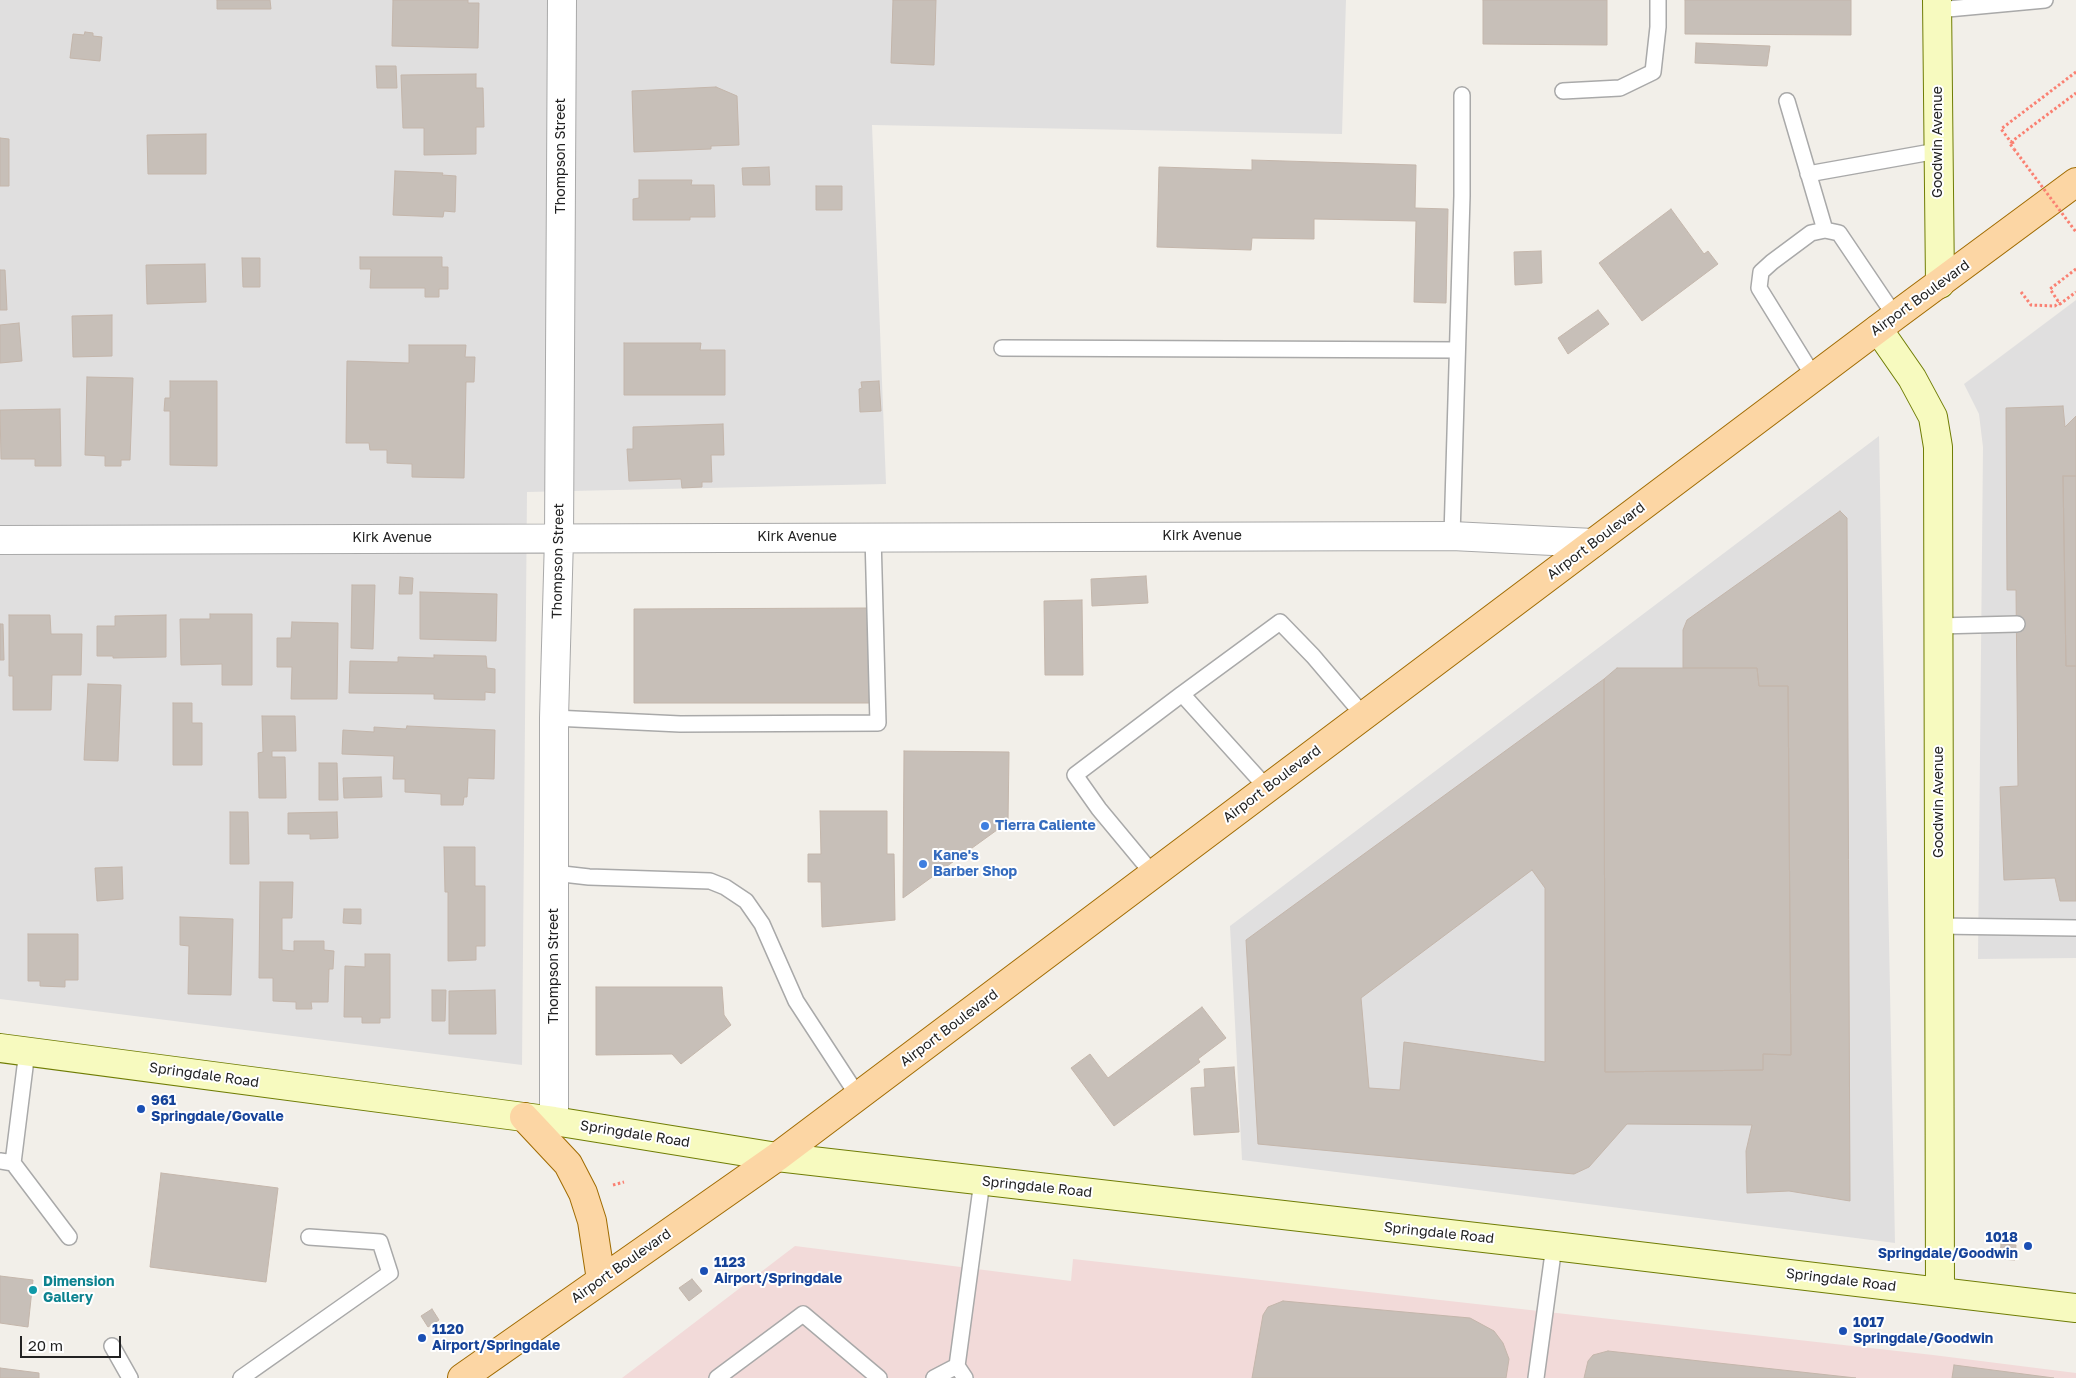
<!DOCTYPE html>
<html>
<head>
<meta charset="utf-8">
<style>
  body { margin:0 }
  #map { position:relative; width:2076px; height:1378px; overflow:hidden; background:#f2efe9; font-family:"Golos Text",sans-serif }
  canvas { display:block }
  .scale { position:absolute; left:20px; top:1336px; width:101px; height:22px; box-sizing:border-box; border:2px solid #222; border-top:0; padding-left:6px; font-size:15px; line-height:18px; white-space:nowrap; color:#222; -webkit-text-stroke:4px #fff; paint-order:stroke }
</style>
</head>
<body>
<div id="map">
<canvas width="2076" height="1378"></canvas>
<div class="scale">20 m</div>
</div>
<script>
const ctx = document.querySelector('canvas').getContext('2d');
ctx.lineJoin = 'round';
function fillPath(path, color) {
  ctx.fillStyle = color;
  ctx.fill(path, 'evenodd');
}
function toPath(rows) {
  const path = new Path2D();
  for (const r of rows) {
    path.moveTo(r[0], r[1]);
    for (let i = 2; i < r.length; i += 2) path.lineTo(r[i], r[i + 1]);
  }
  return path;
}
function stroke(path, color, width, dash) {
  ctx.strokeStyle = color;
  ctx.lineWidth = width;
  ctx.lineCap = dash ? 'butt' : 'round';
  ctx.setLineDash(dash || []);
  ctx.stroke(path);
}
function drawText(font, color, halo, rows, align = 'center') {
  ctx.font = font + ' "Golos Text",sans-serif';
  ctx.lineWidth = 4;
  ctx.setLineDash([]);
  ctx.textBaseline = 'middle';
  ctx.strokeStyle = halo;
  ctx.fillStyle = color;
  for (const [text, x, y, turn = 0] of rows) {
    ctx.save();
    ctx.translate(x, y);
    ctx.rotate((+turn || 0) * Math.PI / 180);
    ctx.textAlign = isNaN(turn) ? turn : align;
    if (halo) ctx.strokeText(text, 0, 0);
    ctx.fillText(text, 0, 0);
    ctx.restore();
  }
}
const residential = toPath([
  [0,0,1346,0,1342,134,872,125,886,484,527,492,522,1065,0,999],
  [2076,300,2076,958,1978,959,1983,447,1979,414,1964,384],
  [1879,436,1895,1243,1242,1160,1230,926]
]);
const commercial = toPath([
  [795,1246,1071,1281,1073,1259,1933,1355,2076,1373,2076,1378,622,1378]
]);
const building = toPath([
  [217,0,270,0,271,9,217,9,217,0],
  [393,0,468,0,468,3,479,3,478,48,392,46,393,0],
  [893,0,936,0,934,65,891,63,893,0],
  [1483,0,1607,0,1607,45,1483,44,1483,0],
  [1685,0,1851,0,1851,35,1685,34,1685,0],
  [85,32,93,33,93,36,102,37,100,61,70,58,73,34,84,35,85,32],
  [1696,43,1770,46,1767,66,1695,63,1696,43],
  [376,66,396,66,397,88,377,88,376,66],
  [476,74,476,88,483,88,484,127,476,127,476,154,424,155,424,128,403,128,401,75,476,74],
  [716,87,737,96,739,145,711,146,711,149,634,152,632,91,716,87],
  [206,134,206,174,148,174,147,135,206,134],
  [0,138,9,139,9,186,0,186,0,138],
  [1252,160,1416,165,1415,208,1448,209,1446,303,1414,302,1416,221,1314,219,1314,239,1252,238,1251,250,1157,247,1159,167,1252,170,1252,160],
  [769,167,770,185,743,185,742,168,769,167],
  [395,171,443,173,442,175,456,176,455,212,444,211,443,217,393,215,395,171],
  [639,180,692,180,691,185,714,185,715,217,690,217,690,220,633,220,633,199,639,198,639,180],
  [816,186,842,186,842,210,816,210,816,186],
  [1671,209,1704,254,1708,251,1718,264,1642,321,1599,263,1671,209],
  [1541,251,1542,283,1515,285,1514,252,1541,251],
  [360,257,442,257,442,267,448,267,448,289,439,289,439,297,425,297,425,288,370,288,371,269,360,269,360,257],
  [242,258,260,258,260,287,243,287,242,258],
  [205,264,206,302,147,304,146,265,205,264],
  [0,270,5,270,7,310,0,310,0,270],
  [1598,310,1609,324,1568,354,1558,338,1598,310],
  [112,315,112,356,73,357,72,316,112,315],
  [19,323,22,361,0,363,0,325,19,323],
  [624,343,701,343,700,350,725,350,725,395,624,395,624,343],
  [409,345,466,345,465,357,475,357,474,382,466,382,464,478,412,477,412,464,387,463,387,450,370,450,369,443,346,443,347,361,409,363,409,345],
  [87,377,133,378,130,460,121,460,121,466,105,466,105,456,85,455,87,377],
  [170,381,217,381,217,466,170,465,170,411,164,411,165,398,170,398,170,381],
  [879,381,881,411,860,412,859,389,862,388,861,382,879,381],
  [2063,406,2065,427,2076,416,2076,476,2063,476,2066,666,2076,666,2076,901,2060,901,2055,878,2004,880,2000,787,2018,786,2016,590,2007,590,2006,408,2063,406],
  [60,409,61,466,35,466,35,459,1,459,0,410,60,409],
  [723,424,724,455,711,455,712,482,702,482,702,487,682,488,681,479,629,481,627,449,633,449,633,427,723,424],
  [2063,476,2076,476,2076,666,2066,666,2063,476],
  [1840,511,1847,518,1850,1201,1789,1191,1747,1193,1746,1151,1752,1125,1627,1124,1589,1167,1574,1174,1258,1144,1246,940,1604,679,1605,1072,1763,1070,1763,1054,1791,1055,1788,686,1759,686,1757,668,1683,668,1683,630,1687,620,1840,511],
  [1532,870,1545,888,1545,1062,1404,1042,1400,1090,1369,1088,1361,998,1532,870],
  [1146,576,1148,603,1092,606,1091,579,1146,576],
  [400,577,413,578,412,594,399,594,400,577],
  [352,585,375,585,373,649,351,648,352,585],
  [420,592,497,594,496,641,420,639,420,592],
  [1082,600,1083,675,1045,675,1044,601,1082,600],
  [869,608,869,703,634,703,634,609,869,608],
  [210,614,252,614,252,685,222,685,222,664,181,665,180,619,210,619,210,614],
  [9,615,50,615,51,634,82,634,81,675,52,675,51,710,13,710,13,676,9,676,9,615],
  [166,615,166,657,113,658,113,656,97,656,97,626,115,626,115,616,166,615],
  [292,622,338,623,337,699,291,699,292,667,277,667,277,638,291,638,292,622],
  [0,624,3,624,4,660,0,660,0,624],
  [434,655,486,656,487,668,495,669,495,693,485,692,485,700,434,699,434,694,349,693,350,661,398,662,398,657,434,658,434,655],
  [1617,668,1757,668,1759,686,1788,686,1791,1055,1763,1054,1763,1070,1605,1072,1604,679,1617,668],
  [88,684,121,685,118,761,84,760,88,684],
  [173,703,192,703,192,723,202,723,202,765,173,765,173,703],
  [262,716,295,716,296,751,272,751,272,757,285,757,286,798,259,798,258,753,263,752,262,716],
  [407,726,495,730,494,779,468,778,467,797,464,797,463,805,441,805,441,794,405,792,405,779,393,779,394,756,342,754,343,730,374,732,374,727,406,729,407,726],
  [904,751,1009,752,1008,822,903,898,904,751],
  [319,763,337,763,338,800,319,800,319,763],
  [381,777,382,797,344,798,343,778,381,777],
  [820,811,887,811,887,854,894,854,895,920,822,927,821,882,808,882,808,854,821,854,820,811],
  [230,812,248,812,249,864,230,864,230,812],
  [337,812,338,838,310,839,310,834,288,834,288,813,337,812],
  [444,847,475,847,475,886,485,886,485,946,476,946,476,960,448,961,448,892,445,892,444,847],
  [122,867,123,899,97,901,95,868,122,867],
  [260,882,293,882,292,918,282,918,282,950,294,951,294,941,324,941,324,950,334,951,333,969,329,969,328,1002,311,1002,312,1009,296,1009,296,1002,273,1001,273,978,259,978,260,882],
  [344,909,361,909,361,924,343,923,344,909],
  [180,917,233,919,231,995,188,994,189,946,180,945,180,917],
  [28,934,78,934,78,980,65,980,65,987,40,986,40,981,28,981,28,934],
  [365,954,390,954,390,1018,380,1018,380,1023,362,1023,362,1017,344,1017,345,966,365,967,365,954],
  [596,987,722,987,724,1015,731,1025,681,1064,672,1054,596,1055,596,987],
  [432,990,446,990,445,1021,432,1021,432,990],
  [495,990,496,1034,449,1034,449,991,495,990],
  [1202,1007,1226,1038,1198,1059,1200,1062,1114,1126,1071,1068,1090,1054,1108,1078,1202,1007],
  [1234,1067,1239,1132,1194,1135,1191,1088,1205,1087,1204,1069,1234,1067],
  [161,1173,278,1188,266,1282,150,1267,161,1173],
  [2001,1244,2016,1245,2015,1260,2000,1259,2001,1244],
  [0,1276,33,1280,28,1327,0,1323,0,1276],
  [692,1279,702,1291,689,1301,679,1288,692,1279],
  [1283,1301,1470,1318,1494,1331,1503,1343,1509,1359,1506,1378,1252,1378,1263,1315,1268,1307,1283,1301],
  [432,1309,439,1320,428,1327,421,1316,432,1309],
  [1608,1351,1856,1378,1584,1378,1588,1361,1593,1355,1608,1351],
  [1954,1365,2054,1378,1952,1378,1954,1365],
  [0,1368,39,1373,39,1378,0,1378,0,1368]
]);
const path = toPath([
  [2076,72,2001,129,2011,142,2076,93],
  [2014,142,2010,144,2014,149],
  [2076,269,2050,289,2060,304,2076,292],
  [2021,292,2031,305,2055,306,2059,302],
  [613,1185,624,1182]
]);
const lane = toPath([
  [1937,10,2045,0],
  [1563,91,1620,88,1653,72,1658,27,1658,0],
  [1787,101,1825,230],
  [1808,174,1937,151],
  [1002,348,1457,350],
  [1814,377,1759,288,1761,272,1772,262,1811,233,1825,230,1839,233,1895,316],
  [1452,536,1462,196,1462,95],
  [1938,626,2017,624],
  [554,718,680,724,878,723,873,536],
  [1267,788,1182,694,1280,622,1313,656,1364,716],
  [554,873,589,877,710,881,725,887,746,901,762,924,796,1001,858,1096],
  [1153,874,1099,809,1075,775,1182,694],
  [1939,926,2076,928],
  [0,1161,13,1163,27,1051],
  [13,1163,69,1237],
  [112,1346,130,1378],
  [241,1378,390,1273,380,1242,309,1237],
  [717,1378,803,1314,879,1378],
  [934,1378,957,1366],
  [965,1378,957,1366,982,1181],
  [1536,1378,1554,1246]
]);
const street = toPath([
  [0,540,1452,536,1593,543],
  [554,1121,554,718,559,538,562,0]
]);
const secondary = toPath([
  [1937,0,1940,284],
  [1878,329,1912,378,1933,417,1938,447,1940,1292],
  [0,1048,554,1121,777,1157,1554,1246,2076,1308]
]);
const primary = toPath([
  [524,1117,568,1164,583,1193,592,1221,601,1280],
  [462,1378,777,1157,1895,316,2076,182]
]);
const pathBridge = toPath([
  [2014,149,2076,232]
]);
const markers = [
  [985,826,5,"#3f7fe0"],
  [923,864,5,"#3f7fe0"],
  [141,1109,5,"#1a4fb4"],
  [2028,1246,5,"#1a4fb4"],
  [704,1271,5,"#1a4fb4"],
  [33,1290,5,"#0f9aa8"],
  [1843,1331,5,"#1a4fb4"],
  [422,1338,5,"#1a4fb4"]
];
const streetNames = [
  ["Goodwin Avenue",1938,142,-90],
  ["Thompson Street",561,156,-90],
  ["Airport Boulevard",1920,298,-36],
  ["Kirk Avenue",1202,536],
  ["Kirk Avenue",797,537],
  ["Kirk Avenue",392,538],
  ["Airport Boulevard",1596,541,-37],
  ["Thompson Street",558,561,-89],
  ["Airport Boulevard",1272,784,-37],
  ["Goodwin Avenue",1939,802,-90],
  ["Thompson Street",554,966,-90],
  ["Airport Boulevard",949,1028,-37],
  ["Springdale Road",204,1075,8],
  ["Springdale Road",635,1134,9],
  ["Springdale Road",1037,1187,6],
  ["Springdale Road",1439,1233,6],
  ["Airport Boulevard",621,1266,-35],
  ["Springdale Road",1841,1280,7]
];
const shopNames = [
  ["Tierra Caliente",995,826],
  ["Kane's",933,856],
  ["Barber Shop",933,872]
];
const transitNames = [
  ["961",151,1101],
  ["Springdale/Govalle",151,1117],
  ["1018",2018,1238,"right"],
  ["Springdale/Goodwin",2018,1254,"right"],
  ["1123",714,1263],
  ["Airport/Springdale",714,1279],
  ["1017",1853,1323],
  ["Springdale/Goodwin",1853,1339],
  ["1120",432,1330],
  ["Airport/Springdale",432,1346]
];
const cultureNames = [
  ["Dimension",43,1282],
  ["Gallery",43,1298]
];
fillPath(residential, '#e0dfdf');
fillPath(commercial, '#f2dad9');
fillPath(building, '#c7bfb8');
stroke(building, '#c4b6ab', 1);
stroke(lane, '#a9a9a9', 18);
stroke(street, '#a9a9a9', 30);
stroke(secondary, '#707d05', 30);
stroke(primary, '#a06b00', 30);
stroke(path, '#fa8072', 3, [2.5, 2.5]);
stroke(lane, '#fff', 15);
stroke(street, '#fff', 28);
stroke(secondary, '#f7fabf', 28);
stroke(primary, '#fcd6a4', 28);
stroke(pathBridge, '#fa8072', 3, [2.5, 2.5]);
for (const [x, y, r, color] of markers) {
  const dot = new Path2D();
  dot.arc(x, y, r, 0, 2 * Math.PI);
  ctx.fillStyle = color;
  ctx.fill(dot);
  stroke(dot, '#fff', 2);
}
drawText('14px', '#222', '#fff', streetNames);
drawText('bold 14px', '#366cbe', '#fff', shopNames, 'left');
drawText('bold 14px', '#164399', '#fff', transitNames, 'left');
drawText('bold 14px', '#0d838f', '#fff', cultureNames, 'left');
</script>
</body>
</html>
